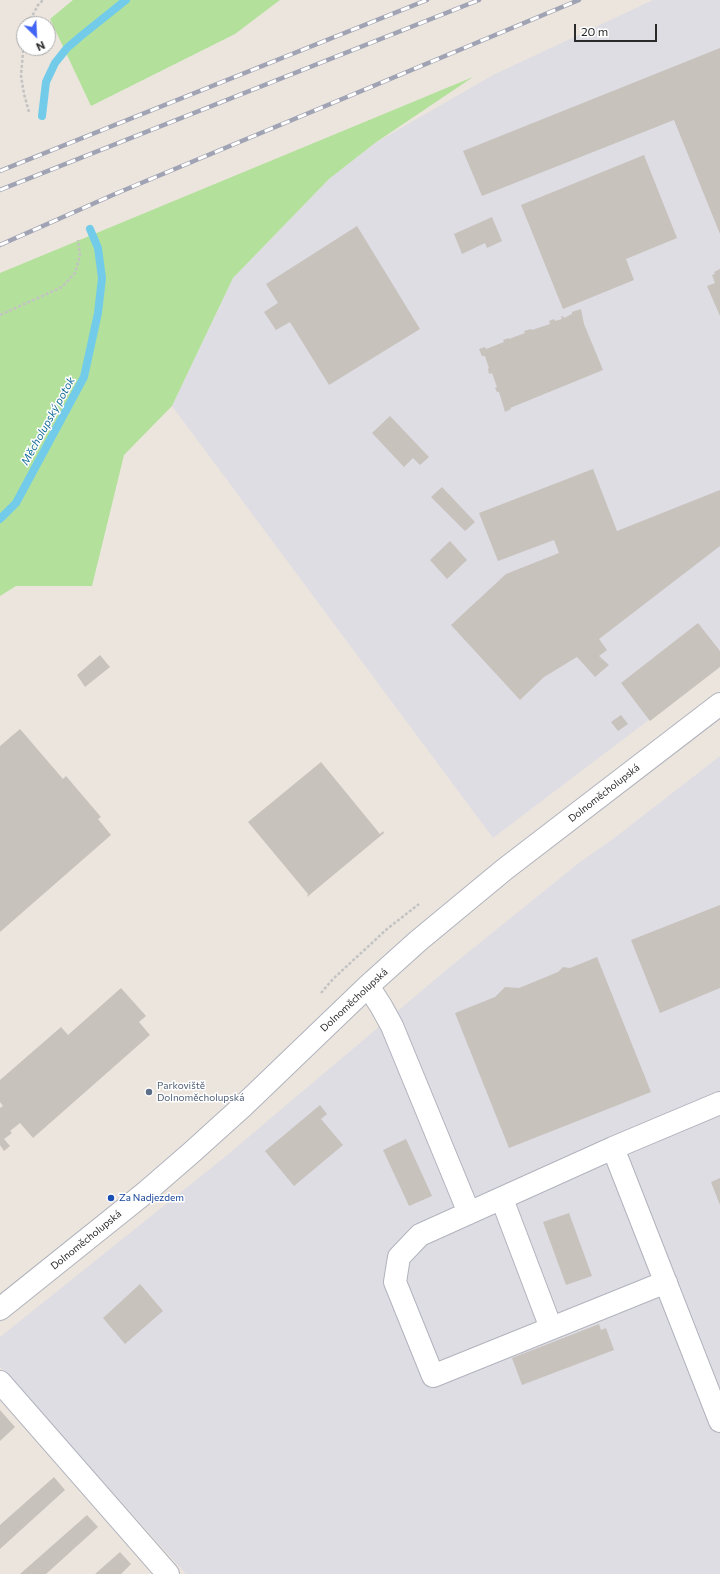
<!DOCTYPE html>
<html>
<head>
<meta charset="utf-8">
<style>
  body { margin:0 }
  #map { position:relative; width:720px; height:1574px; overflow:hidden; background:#ece5dd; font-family:Commissioner,sans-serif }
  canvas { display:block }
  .north { position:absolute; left:16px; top:16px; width:40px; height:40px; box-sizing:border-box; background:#fff; border:1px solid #aaa; border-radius:50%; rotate:156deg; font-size:11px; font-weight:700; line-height:16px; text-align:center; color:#2a2a2a }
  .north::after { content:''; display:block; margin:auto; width:14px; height:18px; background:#4264f4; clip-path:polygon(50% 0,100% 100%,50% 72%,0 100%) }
  .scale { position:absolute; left:574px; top:24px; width:83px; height:18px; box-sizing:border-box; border:2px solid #2a2a2a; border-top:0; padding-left:5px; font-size:12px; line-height:14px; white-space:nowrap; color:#2a2a2a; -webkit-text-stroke:3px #fff; paint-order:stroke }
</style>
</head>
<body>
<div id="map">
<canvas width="720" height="1574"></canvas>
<div class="north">N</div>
<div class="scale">20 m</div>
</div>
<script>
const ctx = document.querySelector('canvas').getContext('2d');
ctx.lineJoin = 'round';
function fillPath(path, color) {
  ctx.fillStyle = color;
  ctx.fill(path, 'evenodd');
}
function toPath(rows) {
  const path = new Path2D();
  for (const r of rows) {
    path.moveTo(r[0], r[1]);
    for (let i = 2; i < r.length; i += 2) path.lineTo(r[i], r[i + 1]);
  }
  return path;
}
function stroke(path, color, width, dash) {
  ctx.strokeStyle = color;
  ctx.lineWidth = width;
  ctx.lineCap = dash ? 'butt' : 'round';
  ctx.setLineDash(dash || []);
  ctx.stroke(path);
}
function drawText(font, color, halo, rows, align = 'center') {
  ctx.font = font + ' Commissioner,sans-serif';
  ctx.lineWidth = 3;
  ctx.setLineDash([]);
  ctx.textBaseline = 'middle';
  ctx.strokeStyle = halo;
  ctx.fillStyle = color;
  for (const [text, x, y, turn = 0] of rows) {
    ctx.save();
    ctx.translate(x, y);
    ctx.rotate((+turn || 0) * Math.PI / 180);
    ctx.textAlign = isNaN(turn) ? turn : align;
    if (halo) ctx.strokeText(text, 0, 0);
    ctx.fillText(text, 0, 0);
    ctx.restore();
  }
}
const industrial = toPath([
  [653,0,720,0,720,666,493,838,172,406,233,278,329,179,375,143,493,75],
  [720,756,720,1574,186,1574,0,1367,0,1337,226,1156,445,971,580,862,613,839]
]);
const green = toPath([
  [73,0,280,0,235,34,91,106,50,19],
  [473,77,375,143,329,179,233,278,172,406,124,455,92,586,16,586,0,596,0,273]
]);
const stream = toPath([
  [42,116,46,82,55,63,67,48,81,36,126,0],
  [0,519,16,503,84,377,98,313,102,278,98,248,90,229]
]);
const building = toPath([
  [720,48,720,234,674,120,482,196,463,151],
  [644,155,677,238,626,259,634,280,563,309,521,205],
  [492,217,502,241,487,248,485,243,462,254,454,234],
  [357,226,420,329,329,385,290,322,276,330,264,312,278,303,266,284],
  [720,269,720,316,707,286,715,283,712,275,715,274,714,272],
  [581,309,584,324,603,370,510,408,511,409,505,412,499,392,497,392,495,388,497,387,492,373,489,374,488,369,489,368,485,356,482,356,479,349,485,347,486,349,504,342,503,340,509,338,509,339,525,333,524,331,531,329,532,330,550,324,549,321,554,319,555,321,562,319,561,317,563,316,564,318,572,314,572,312],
  [390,416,429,457,420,465,413,458,404,467,372,433],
  [593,469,617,531,720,490,720,546,599,639,607,650,599,656,609,665,595,677,577,657,544,677,520,700,451,625,506,574,559,553,554,540,498,561,479,513],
  [442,487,475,522,465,531,431,497],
  [450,541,467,560,447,579,430,560],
  [698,623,720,651,720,667,650,721,621,683],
  [100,655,110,667,85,687,77,675],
  [621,715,628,724,618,731,611,722],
  [20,729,63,779,66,776,101,817,98,819,111,835,0,932,0,746],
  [321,762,380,834,383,831,384,833,307,897,308,894,248,822],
  [720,905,720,988,660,1013,631,940],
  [597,957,651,1092,509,1148,455,1013,495,997,505,987,519,988,558,972,563,967,570,968],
  [121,988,146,1016,139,1022,150,1035,33,1138,20,1123,10,1131,12,1133,4,1139,10,1146,4,1151,0,1145,0,1108,3,1106,0,1102,0,1080,61,1027,68,1035],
  [320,1105,327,1114,321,1119,343,1145,294,1186,265,1151],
  [406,1139,432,1196,409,1206,383,1150],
  [720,1178,720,1205,711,1182],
  [569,1213,592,1276,566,1285,543,1222],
  [140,1284,163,1311,125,1344,103,1318],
  [599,1324,601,1330,606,1328,614,1350,522,1385,512,1358],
  [0,1410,15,1427,0,1441],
  [54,1477,65,1490,0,1549,0,1525],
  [87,1515,98,1527,46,1574,20,1574],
  [120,1552,131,1564,121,1574,95,1574]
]);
const path = toPath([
  [28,24,38,5,43,0],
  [24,40,21,76,24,94,29,112],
  [0,315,62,287,75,273,80,256,78,240],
  [321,993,333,979,387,929,419,904]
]);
const minor = toPath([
  [368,986,381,1006,392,1026,469,1213],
  [613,1148,720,1421],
  [502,1199,551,1328],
  [666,1282,433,1376,395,1282,399,1257,420,1235,613,1148,720,1103],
  [0,1309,146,1192,191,1153,243,1106,368,986,418,941,505,869,720,704],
  [0,1382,168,1574]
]);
const rail = toPath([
  [0,171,427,0],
  [0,190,479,0],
  [0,245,115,194,579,0]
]);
const markers = [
  [149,1092,4,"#5c6f8a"],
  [111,1198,4,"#1a4fb4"]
];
const streetNames = [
  ["Dolnoměcholupská",604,793,-38],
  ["Dolnoměcholupská",354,1000,-43],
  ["Dolnoměcholupská",86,1240,-39]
];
const serviceNames = [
  ["Parkoviště",157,1086],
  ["Dolnoměcholupská",157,1098]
];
const transitNames = [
  ["Za Nadjezdem",119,1198]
];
const waterNames = [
  ["Měcholupský potok",48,421,-61]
];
fillPath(industrial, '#dfdde4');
fillPath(green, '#b3e19b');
stroke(stream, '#73cbea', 8);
fillPath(building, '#c7c2bc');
stroke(minor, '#b0b3bd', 24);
stroke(path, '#c3c3c3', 2.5, [3, 2]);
stroke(minor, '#fff', 22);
stroke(rail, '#a0a3b4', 4.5);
stroke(rail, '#fff', 3, [9]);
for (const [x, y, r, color] of markers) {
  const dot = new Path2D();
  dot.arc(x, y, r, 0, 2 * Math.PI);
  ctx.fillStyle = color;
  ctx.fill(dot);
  stroke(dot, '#fff', 1.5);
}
drawText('10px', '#2a2a2a', '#fff', streetNames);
drawText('10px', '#4e5e75', '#fff', serviceNames, 'left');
drawText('10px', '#164399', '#fff', transitNames, 'left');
drawText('italic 11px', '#126a97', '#fff', waterNames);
</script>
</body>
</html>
